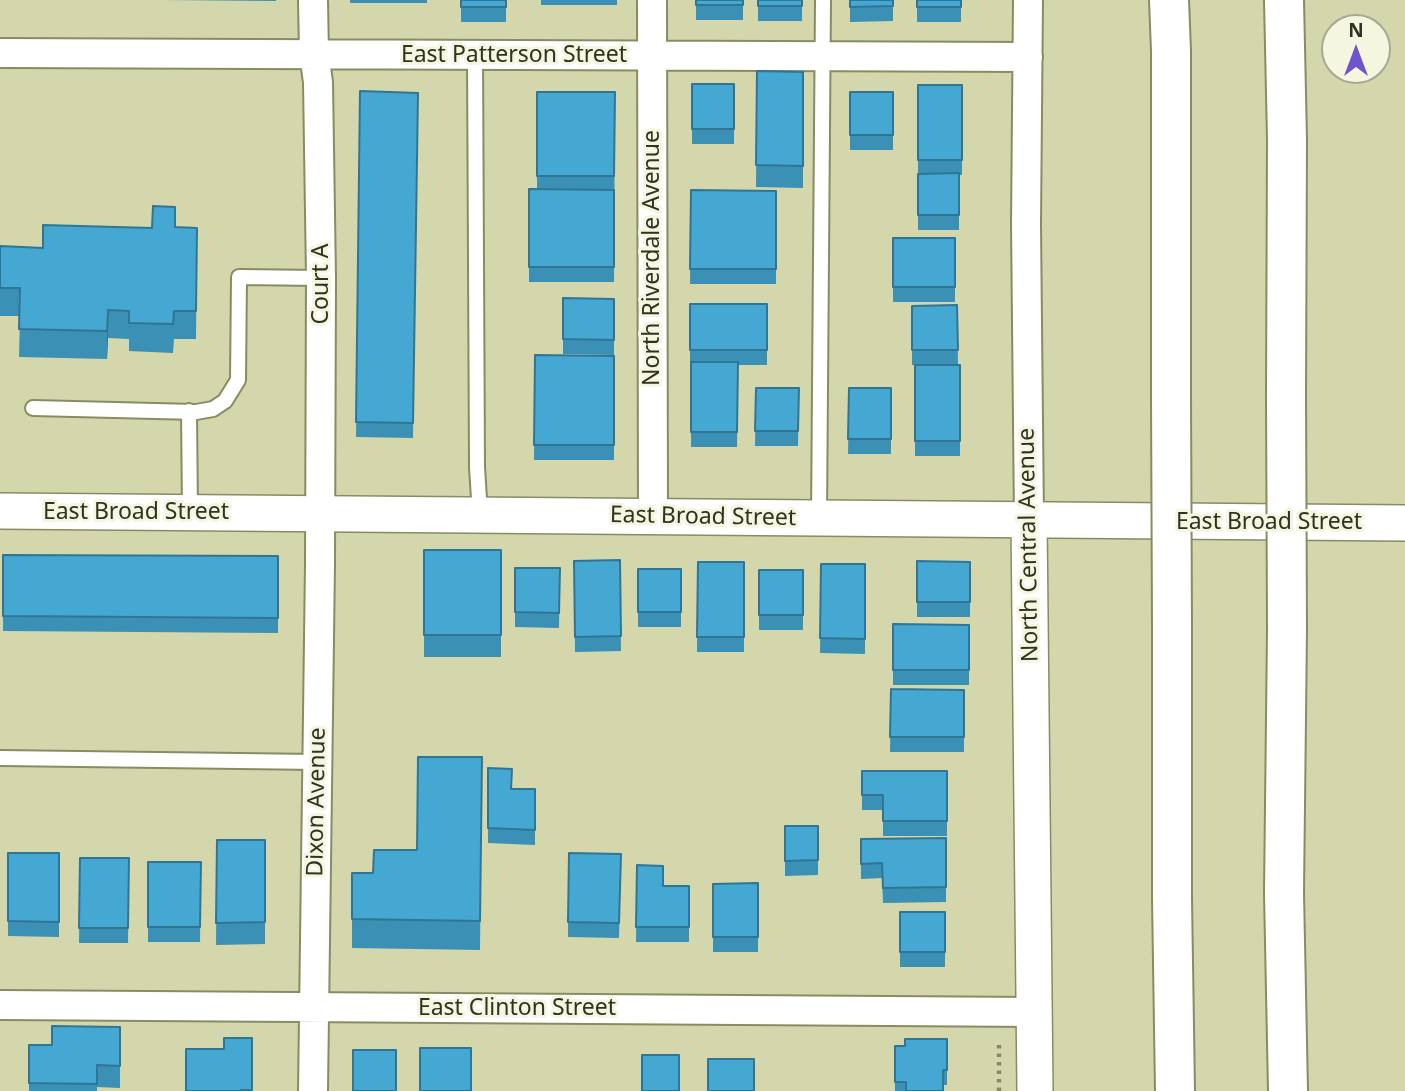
<!DOCTYPE html>
<html>
<head>
<meta charset="utf-8">
<style>
  body { margin:0 }
  #map { position:relative; width:1405px; height:1091px; overflow:hidden; background:#d4d7ab; font-family:"Noto Sans",sans-serif }
  canvas { display:block }
  .north { position:absolute; left:1321px; top:14px; width:70px; height:70px; box-sizing:border-box; background:#f4f6e0; border:2px solid #a6a894; border-radius:50%; rotate:0deg; font-size:19px; font-weight:700; line-height:28px; text-align:center; color:#313221 }
  .north::after { content:''; display:block; margin:auto; width:24px; height:32px; background:#7153cc; clip-path:polygon(50% 0,100% 100%,50% 72%,0 100%) }
</style>
</head>
<body>
<div id="map">
<canvas width="1405" height="1091"></canvas>
<div class="north">N</div>
</div>
<script>
const ctx = document.querySelector('canvas').getContext('2d');
ctx.lineJoin = 'round';
function toPath(rows) {
  const path = new Path2D();
  for (const r of rows) {
    path.moveTo(r[0], r[1]);
    for (let i = 2; i < r.length; i += 2) path.lineTo(r[i], r[i + 1]);
  }
  return path;
}
function stroke(path, color, width, dash) {
  ctx.strokeStyle = color;
  ctx.lineWidth = width;
  ctx.lineCap = dash ? 'butt' : 'round';
  ctx.setLineDash(dash || []);
  ctx.stroke(path);
}
function fillPath(path, color) {
  ctx.fillStyle = color;
  ctx.fill(path, 'evenodd');
}
function drawText(font, color, halo, rows, align = 'center') {
  ctx.font = font + ' "Noto Sans",sans-serif';
  ctx.lineWidth = 6;
  ctx.setLineDash([]);
  ctx.textBaseline = 'middle';
  ctx.strokeStyle = halo;
  ctx.fillStyle = color;
  for (const [text, x, y, turn = 0] of rows) {
    ctx.save();
    ctx.translate(x, y);
    ctx.rotate((+turn || 0) * Math.PI / 180);
    ctx.textAlign = isNaN(turn) ? turn : align;
    if (halo) ctx.strokeText(text, 0, 0);
    ctx.fillText(text, 0, 0);
    ctx.restore();
  }
}
const path = toPath([
  [999,1091,999,1040]
]);
const service = toPath([
  [475,55,477,467,480,515],
  [33,408,196,412,213,409,225,401,238,380,239,277,321,278],
  [189,411,190,512],
  [819,518,823,0],
  [0,758,318,762]
]);
const minor = toPath([
  [652,0,653,517],
  [1028,0,1026,224,1029,521],
  [0,53,1028,57],
  [0,1005,1035,1012],
  [313,1091,320,563,321,278,318,82,314,54,313,0]
]);
const tertiary = toPath([
  [0,511,1405,523],
  [1029,521,1035,1091]
]);
const motorway = toPath([
  [1169,0,1171,51,1171,395],
  [1284,0,1287,140,1286,395],
  [1172,629,1172,898,1175,1091],
  [1287,629,1284,893,1288,1091]
]);
const motorwayBridge = toPath([
  [1171,395,1172,629],
  [1286,395,1287,629]
]);
const wall = toPath([
  [162,0,276,0,276,1],
  [350,0,427,0,427,3,350,3],
  [461,0,506,0,506,22,461,22],
  [541,0,617,0,617,5,541,5],
  [696,0,743,0,743,20,696,20],
  [758,0,802,0,802,21,758,21],
  [850,0,893,0,893,21,850,22],
  [917,0,961,0,961,22,917,22],
  [757,71,803,72,803,188,756,187],
  [692,84,734,84,734,144,692,144],
  [918,85,962,85,962,175,959,175,959,230,918,230],
  [360,91,418,93,413,438,356,437],
  [537,92,615,92,614,282,529,282,529,189,537,189],
  [850,92,893,92,893,150,850,150],
  [691,190,776,191,776,284,690,284],
  [175,227,197,228,196,339,174,339,173,353,129,351,129,339,108,338,107,359,19,357,20,316,0,316,0,246,43,248,152,228],
  [893,238,955,238,955,302,893,302],
  [563,298,614,299,614,355,563,354],
  [690,304,767,304,767,365,738,365,737,447,691,447,691,365,690,365],
  [957,305,958,365,960,365,960,456,915,456,915,365,912,365,912,306],
  [535,355,614,356,614,460,534,460],
  [756,388,799,388,798,446,755,446],
  [849,388,891,388,891,454,848,454],
  [424,550,501,550,501,657,424,657],
  [3,555,278,556,278,633,3,631],
  [620,560,621,651,575,652,574,561],
  [917,561,970,562,970,617,917,617],
  [698,562,744,562,744,652,697,652],
  [821,564,865,564,865,654,820,653],
  [515,568,560,568,559,628,515,627],
  [638,569,681,569,681,627,638,627],
  [759,570,803,570,803,630,759,630],
  [893,624,969,625,969,685,893,685],
  [891,689,964,690,964,752,890,752],
  [482,757,480,950,352,948,352,873,373,873,417,850],
  [488,768,512,789,535,789,535,845,488,843],
  [862,771,947,771,947,836,883,836,883,810,862,810],
  [785,826,818,826,818,875,785,876],
  [946,838,946,902,883,903,882,878,861,879,861,839],
  [217,840,265,840,265,944,216,945],
  [8,853,59,853,59,937,8,936],
  [621,854,619,938,568,937,568,922],
  [80,858,129,858,128,943,79,943],
  [148,862,201,862,200,942,148,942],
  [637,865,663,886,689,886,689,942,636,942],
  [758,883,758,952,713,952,713,884],
  [900,912,945,912,945,967,900,967],
  [120,1027,120,1088,97,1087,97,1091,29,1091,29,1045,52,1045],
  [947,1039,947,1085,943,1085,943,1091,895,1091,895,1046,905,1046]
]);
const shadedWall = toPath([
  [108,310,108,338,107,359,107,331]
]);
const building = toPath([
  [461,0,506,0,506,7,461,7,461,0],
  [696,0,743,0,743,5,696,5,696,0],
  [758,0,802,0,802,6,758,6,758,0],
  [850,0,893,0,893,6,850,7,850,0],
  [917,0,961,0,961,7,917,7,917,0],
  [757,71,803,72,803,166,756,165,757,71],
  [692,84,734,84,734,129,692,129,692,84],
  [918,85,962,85,962,160,918,160,918,85],
  [360,91,418,93,413,423,356,422,360,91],
  [537,92,615,92,614,176,537,176,537,92],
  [850,92,893,92,893,135,850,135,850,92],
  [959,173,959,215,918,215,918,174,959,173],
  [529,189,614,190,614,267,529,267,529,189],
  [691,190,776,191,776,269,690,269,691,190],
  [153,206,175,207,175,227,197,228,196,311,174,311,173,324,129,323,129,311,108,310,107,331,19,329,20,288,0,288,0,246,43,248,43,225,152,228,153,206],
  [893,238,955,238,955,287,893,287,893,238],
  [563,298,614,299,614,340,563,339,563,298],
  [690,304,767,304,767,350,690,350,690,304],
  [957,305,958,350,912,350,912,306,957,305],
  [535,355,614,356,614,445,534,445,535,355],
  [691,362,738,362,737,432,691,432,691,362],
  [915,365,960,365,960,441,915,441,915,365],
  [756,388,799,388,798,431,755,431,756,388],
  [849,388,891,388,891,439,848,439,849,388],
  [424,550,501,550,501,635,424,635,424,550],
  [3,555,278,556,278,618,3,616,3,555],
  [620,560,621,636,575,637,574,561,620,560],
  [917,561,970,562,970,602,917,602,917,561],
  [698,562,744,562,744,637,697,637,698,562],
  [821,564,865,564,865,639,820,638,821,564],
  [515,568,560,568,559,613,515,612,515,568],
  [638,569,681,569,681,612,638,612,638,569],
  [759,570,803,570,803,615,759,615,759,570],
  [893,624,969,625,969,670,893,670,893,624],
  [891,689,964,690,964,737,890,737,891,689],
  [418,757,482,757,480,921,352,919,352,873,373,873,374,850,417,850,418,757],
  [488,768,512,769,511,789,535,789,535,830,488,828,488,768],
  [862,771,947,771,947,821,883,821,883,795,862,795,862,771],
  [785,826,818,826,818,860,785,861,785,826],
  [946,838,946,887,883,888,882,863,861,864,861,839,946,838],
  [217,840,265,840,265,922,216,923,217,840],
  [8,853,59,853,59,922,8,921,8,853],
  [569,853,621,854,619,923,568,922,569,853],
  [80,858,129,858,128,928,79,928,80,858],
  [148,862,201,862,200,927,148,927,148,862],
  [637,865,663,866,663,886,689,886,689,927,636,927,637,865],
  [758,883,758,937,713,937,713,884,758,883],
  [900,912,945,912,945,952,900,952,900,912],
  [52,1026,120,1027,120,1066,97,1065,97,1084,29,1083,29,1045,52,1045,52,1026],
  [224,1038,252,1038,252,1090,241,1090,241,1091,186,1091,186,1049,224,1049,224,1038],
  [905,1039,947,1039,947,1070,943,1070,943,1091,906,1091,906,1082,895,1082,895,1046,905,1046,905,1039],
  [420,1048,471,1048,471,1091,420,1091,420,1048],
  [353,1050,396,1050,396,1091,353,1091,353,1050],
  [642,1055,679,1055,679,1091,642,1091,642,1055],
  [708,1059,754,1059,754,1091,708,1091,708,1059]
]);
const streetNames = [
  ["East Patterson Street",514,55],
  ["North Riverdale Avenue",652,258,-90],
  ["Court A",321,284,-90],
  ["East Broad Street",136,512],
  ["East Broad Street",703,517,1],
  ["East Broad Street",1269,522],
  ["North Central Avenue",1029,545,-91],
  ["Dixon Avenue",317,802,-89],
  ["East Clinton Street",517,1008]
];
stroke(service, '#898b62', 18);
stroke(minor, '#898b62', 32);
stroke(tertiary, '#898b62', 38);
stroke(motorway, '#898b62', 42);
stroke(path, '#87896a', 4.5, [3.5, 5]);
stroke(service, '#fff', 14);
stroke(minor, '#fff', 28);
stroke(tertiary, '#fff', 35);
stroke(motorway, '#fff', 38);
stroke(motorwayBridge, '#898b62', 42, []);
stroke(motorwayBridge, '#fff', 38);
fillPath(wall, '#3b90b5');
fillPath(shadedWall, '#307694');
fillPath(building, '#45a8d3');
stroke(building, '#307694', 2);
drawText('23px', '#313221', '#f4f6e0', streetNames);
</script>
</body>
</html>
